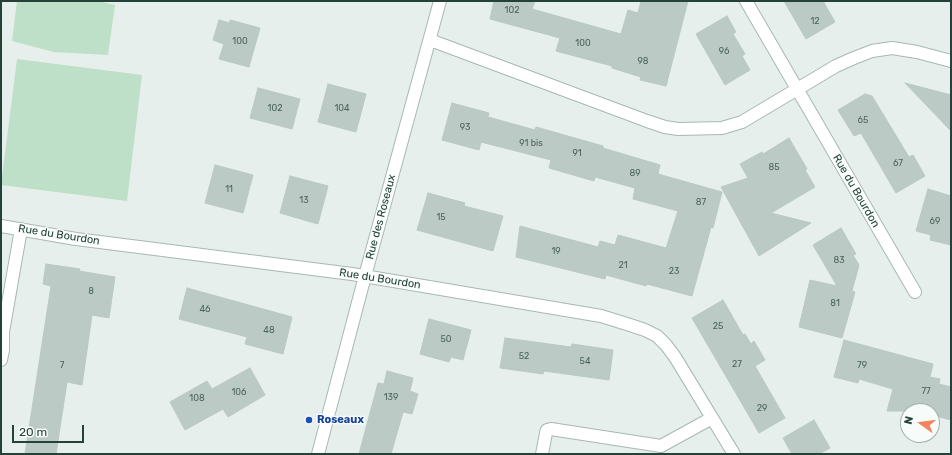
<!DOCTYPE html>
<html>
<head>
<meta charset="utf-8">
<style>
  body { margin:0 }
  #map { position:relative; width:952px; height:455px; overflow:hidden; background:#e6efeb; font-family:Rubik,sans-serif }
  canvas { display:block }
  .frame { position:absolute; inset:0; border:2px solid #24423a; pointer-events:none }
  .north { position:absolute; left:900px; top:403px; width:40px; height:40px; box-sizing:border-box; background:#f7fbf9; border:1px solid #a3b1ad; border-radius:50%; rotate:284deg; font-size:11px; font-weight:700; line-height:16px; text-align:center; color:#24423a }
  .north::after { content:''; display:block; margin:auto; width:14px; height:18px; background:#f4845f; clip-path:polygon(50% 0,100% 100%,50% 72%,0 100%) }
  .scale { position:absolute; left:12px; top:425px; width:72px; height:18px; box-sizing:border-box; border:2px solid #24423a; border-top:0; padding-left:5px; font-size:12px; line-height:14px; white-space:nowrap; color:#24423a; -webkit-text-stroke:3px #f7fbf9; paint-order:stroke }
</style>
</head>
<body>
<div id="map">
<canvas width="952" height="455"></canvas>
<div class="frame"></div>
<div class="north">N</div>
<div class="scale">20 m</div>
</div>
<script>
const ctx = document.querySelector('canvas').getContext('2d');
ctx.lineJoin = 'round';
function fillPath(path, color) {
  ctx.fillStyle = color;
  ctx.fill(path, 'evenodd');
}
function toPath(rows) {
  const path = new Path2D();
  for (const r of rows) {
    path.moveTo(r[0], r[1]);
    for (let i = 2; i < r.length; i += 2) path.lineTo(r[i], r[i + 1]);
  }
  return path;
}
function stroke(path, color, width, dash) {
  ctx.strokeStyle = color;
  ctx.lineWidth = width;
  ctx.lineCap = dash ? 'butt' : 'round';
  ctx.setLineDash(dash || []);
  ctx.stroke(path);
}
function drawText(font, color, halo, rows, align = 'center') {
  ctx.font = font + ' Rubik,sans-serif';
  ctx.lineWidth = 3;
  ctx.setLineDash([]);
  ctx.textBaseline = 'middle';
  ctx.strokeStyle = halo;
  ctx.fillStyle = color;
  for (const [text, x, y, turn = 0] of rows) {
    ctx.save();
    ctx.translate(x, y);
    ctx.rotate((+turn || 0) * Math.PI / 180);
    ctx.textAlign = isNaN(turn) ? turn : align;
    if (halo) ctx.strokeText(text, 0, 0);
    ctx.fillText(text, 0, 0);
    ctx.restore();
  }
}
const green = toPath([
  [17,1,98,1,115,5,108,55,54,52,12,41],
  [17,59,142,75,127,201,1,185]
]);
const building = toPath([
  [494,1,535,1,532,9,621,34,628,10,638,13,641,1,688,1,666,86,640,80,641,77,612,68,612,66,556,51,560,38,490,19,494,1],
  [784,1,823,1,835,22,806,39,784,1],
  [727,16,736,32,733,34,745,54,742,56,750,70,725,85,696,34,727,16],
  [219,20,230,23,230,20,260,28,249,67,219,59,224,44,213,40,219,20],
  [905,83,951,95,951,131,905,83],
  [328,84,366,94,356,132,318,122,328,84],
  [258,88,300,99,292,129,250,118,258,88],
  [865,94,872,96,909,157,913,155,925,176,896,193,861,133,854,136,838,110,865,94],
  [452,103,489,113,488,117,535,130,536,127,603,146,603,148,660,165,658,174,722,192,713,228,711,227,692,296,647,284,646,286,606,275,605,279,516,257,520,226,598,247,600,241,615,245,618,235,666,248,678,211,633,199,635,188,595,177,594,181,549,168,551,160,481,142,479,150,442,140,452,103],
  [789,138,807,169,805,170,815,187,771,213,811,223,759,256,721,187,748,178,740,164,762,152,763,154,789,138],
  [215,165,253,175,243,213,205,203,215,165],
  [290,176,328,186,318,224,280,213,290,176],
  [928,189,951,196,951,245,930,240,931,235,916,231,928,189],
  [428,193,465,203,464,206,503,216,493,251,417,230,428,193],
  [841,228,856,254,853,255,859,265,852,291,855,292,842,338,799,327,810,280,837,286,813,245,841,228],
  [46,264,80,269,79,271,115,277,109,318,92,315,82,385,67,382,56,454,25,454,51,286,43,284,46,264],
  [187,288,292,317,283,354,245,344,247,337,179,319,187,288],
  [723,300,743,335,745,334,751,344,754,341,765,360,755,366,785,418,759,433,692,318,723,300],
  [429,319,471,330,463,360,451,357,449,362,420,354,429,319],
  [505,338,571,347,572,344,613,350,609,380,544,371,543,374,500,368,505,338],
  [844,340,933,364,930,377,940,379,939,384,951,387,951,420,932,415,932,411,930,411,925,402,923,411,887,411,893,389,859,379,858,383,834,377,844,340],
  [250,368,265,395,228,417,223,409,185,430,170,402,207,381,212,389,250,368],
  [387,371,413,378,410,391,418,394,412,414,403,412,391,454,359,454,378,383,384,384,387,371],
  [814,420,830,448,819,454,792,454,783,438,814,420]
]);
const minor = toPath([
  [746,1,915,292],
  [430,40,647,121,665,127,678,129,722,128,742,122,836,66,854,58,872,51,892,48,917,52,951,61],
  [1,226,76,239,352,274,601,316,630,325,645,330,657,336,666,345,675,357,734,454],
  [1,360,3,350,3,332,21,229],
  [318,454,365,276,440,1],
  [542,454,546,433,547,430,551,429,661,446,712,418]
]);
const markers = [
  [309,420,4,"#1a4fb4"]
];
const numberNames = [
  ["102",512,10],
  ["12",815,21],
  ["100",240,41],
  ["100",583,43],
  ["96",724,51],
  ["98",643,61],
  ["102",275,108],
  ["104",342,108],
  ["65",863,120],
  ["93",465,127],
  ["91 bis",531,143],
  ["91",577,153],
  ["67",898,163],
  ["85",774,167],
  ["89",635,173],
  ["11",229,189],
  ["13",304,200],
  ["87",701,202],
  ["15",441,217],
  ["69",935,221],
  ["19",556,251],
  ["83",839,260],
  ["21",623,265],
  ["23",674,271],
  ["8",91,291],
  ["81",835,303],
  ["46",205,309],
  ["25",718,326],
  ["48",269,330],
  ["50",446,339],
  ["52",524,356],
  ["54",585,361],
  ["27",737,364],
  ["7",62,365],
  ["79",862,365],
  ["77",926,391],
  ["106",239,392],
  ["139",391,397],
  ["108",197,398],
  ["29",762,408]
];
const streetNames = [
  ["Rue du Bourdon",856,191,60],
  ["Rue des Roseaux",381,217,-75],
  ["Rue du Bourdon",59,235,9],
  ["Rue du Bourdon",380,279,9]
];
const transitNames = [
  ["Roseaux",317,420]
];
fillPath(green, '#bfe0c8');
fillPath(building, '#bbcac4');
stroke(building, '#b8c9c2', 1);
stroke(minor, '#a8b8b2', 14);
stroke(minor, '#fff', 12);
for (const [x, y, r, color] of markers) {
  const dot = new Path2D();
  dot.arc(x, y, r, 0, 2 * Math.PI);
  ctx.fillStyle = color;
  ctx.fill(dot);
  stroke(dot, '#f7fbf9', 1.5);
}
drawText('9px', '#4a645c', null, numberNames);
drawText('11px', '#24423a', '#f7fbf9', streetNames);
drawText('bold 11px', '#164399', '#f7fbf9', transitNames, 'left');
</script>
</body>
</html>
